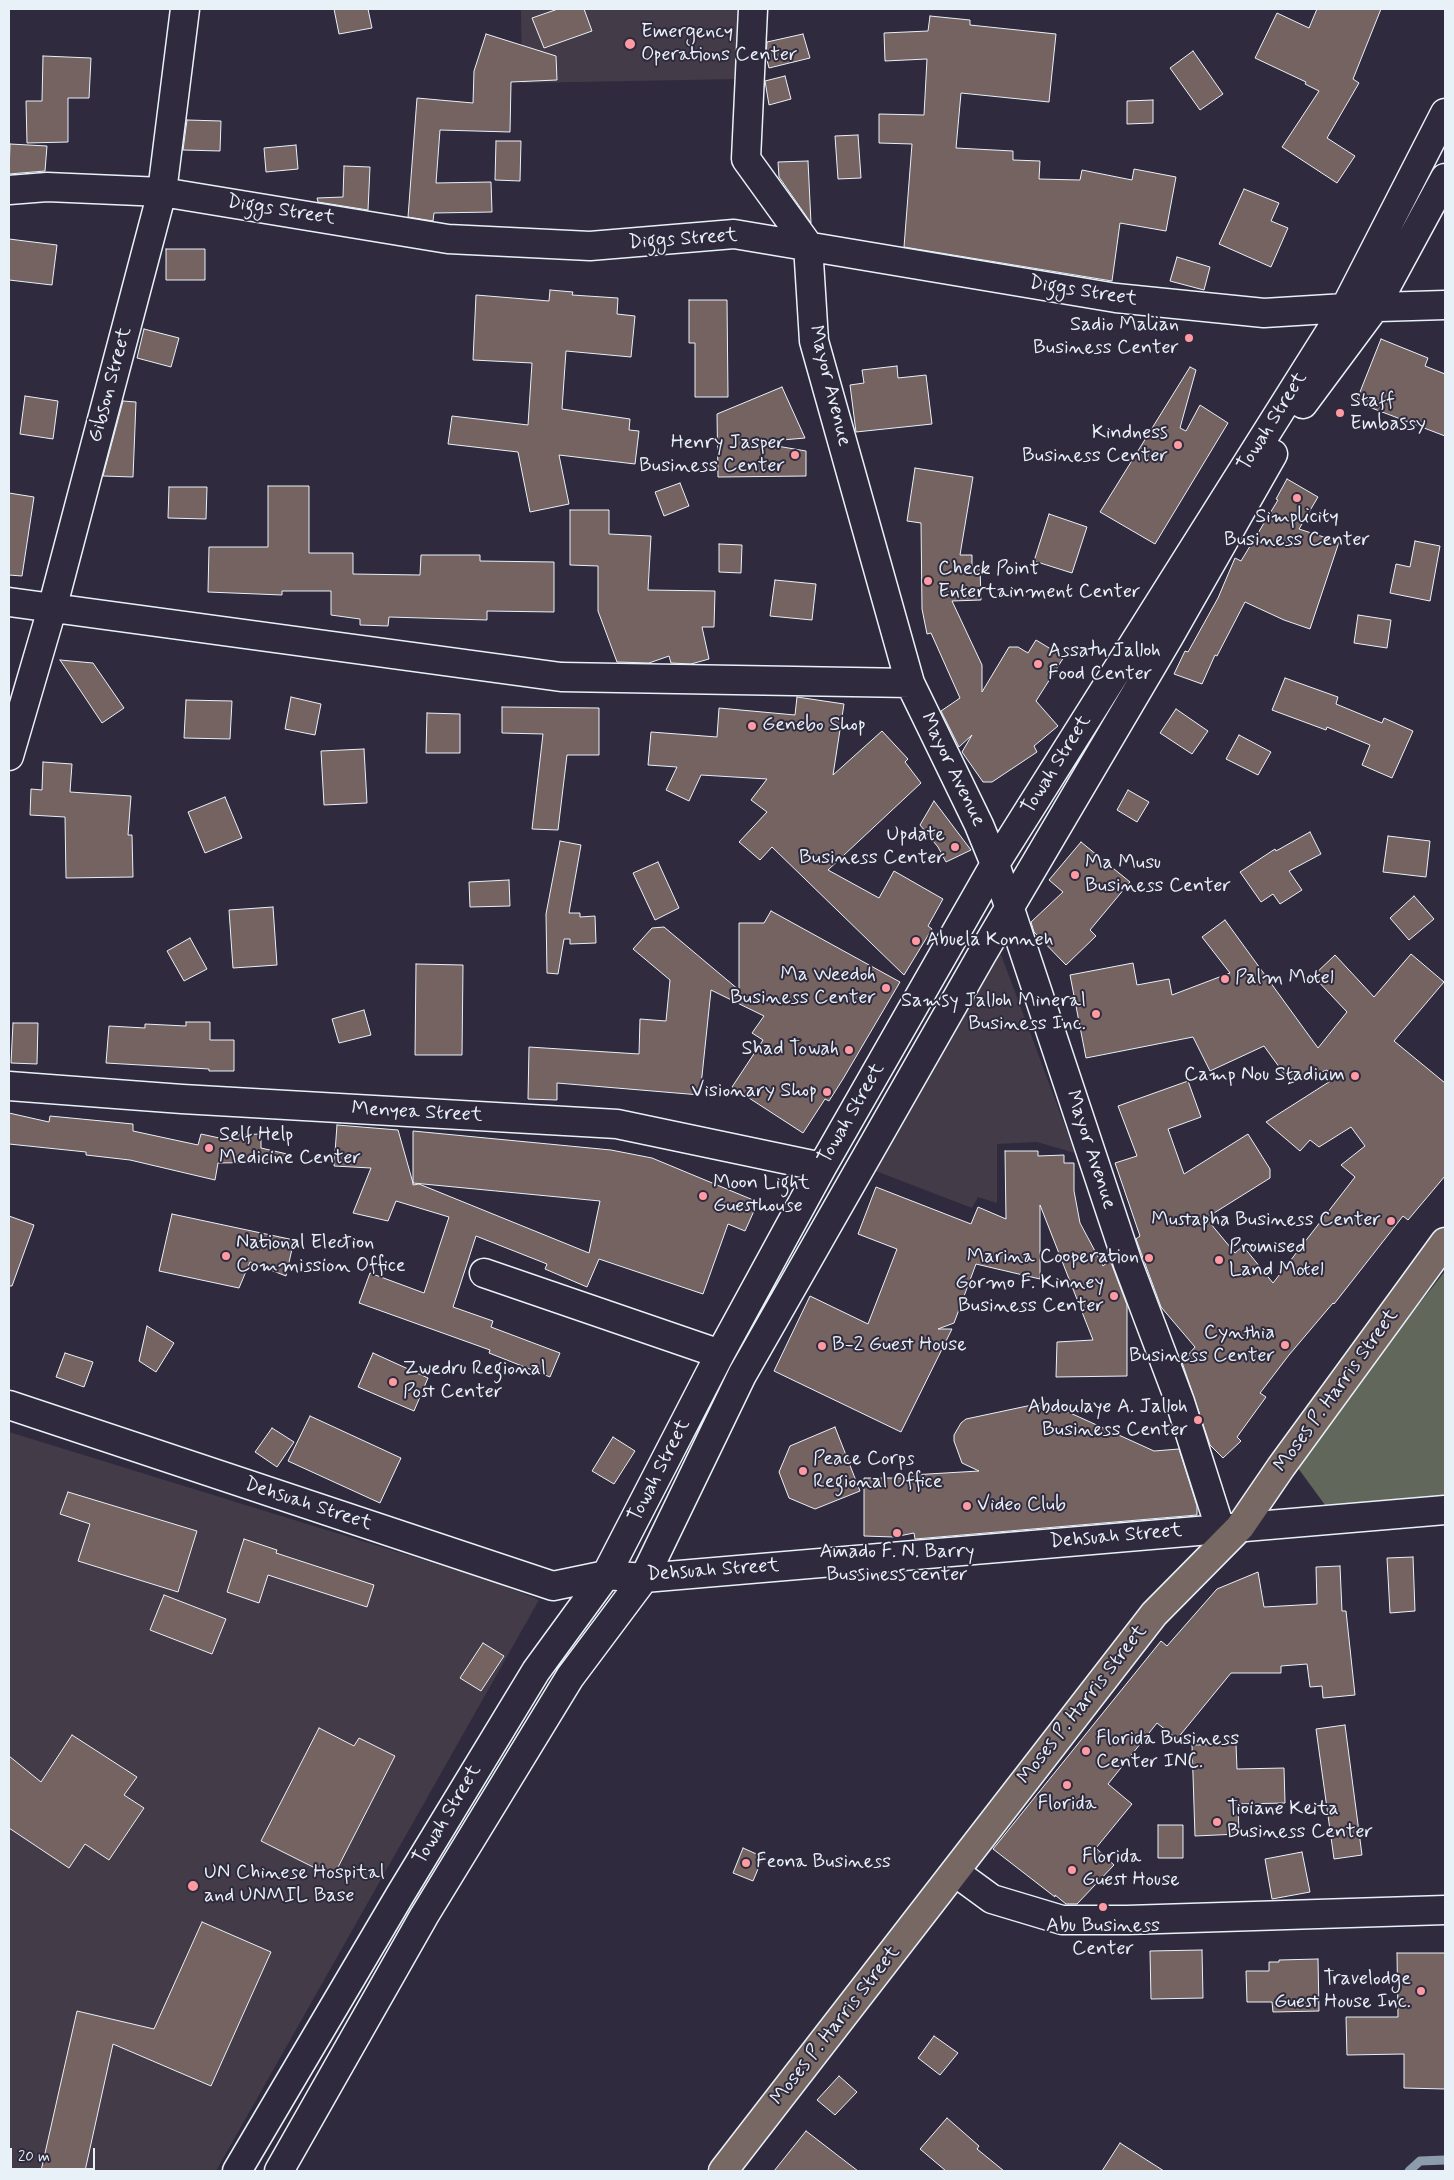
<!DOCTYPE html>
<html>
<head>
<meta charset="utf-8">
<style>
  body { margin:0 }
  #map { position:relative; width:1454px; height:2180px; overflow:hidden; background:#2f2a3d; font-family:Mynerve,sans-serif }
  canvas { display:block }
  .frame { position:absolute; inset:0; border:10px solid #e8f1f8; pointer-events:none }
  .scale { position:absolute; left:10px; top:2148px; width:85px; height:22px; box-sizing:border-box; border:2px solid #e8f1f8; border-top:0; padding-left:6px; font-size:15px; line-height:18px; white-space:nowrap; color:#e8f1f8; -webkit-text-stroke:4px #2f2a3d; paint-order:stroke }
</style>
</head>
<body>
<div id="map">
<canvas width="1454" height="2180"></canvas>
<div class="frame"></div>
<div class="scale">20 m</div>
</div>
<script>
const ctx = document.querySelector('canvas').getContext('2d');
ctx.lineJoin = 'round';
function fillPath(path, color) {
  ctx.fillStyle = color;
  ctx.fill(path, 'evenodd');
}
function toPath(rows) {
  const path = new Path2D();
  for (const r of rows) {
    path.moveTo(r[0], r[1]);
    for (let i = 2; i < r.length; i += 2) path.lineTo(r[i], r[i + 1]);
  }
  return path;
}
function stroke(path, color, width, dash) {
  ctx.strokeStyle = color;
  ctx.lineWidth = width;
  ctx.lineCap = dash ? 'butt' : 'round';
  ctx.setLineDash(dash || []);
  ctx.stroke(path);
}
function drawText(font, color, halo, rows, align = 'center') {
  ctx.font = font + ' Mynerve,sans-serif';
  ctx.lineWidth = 4;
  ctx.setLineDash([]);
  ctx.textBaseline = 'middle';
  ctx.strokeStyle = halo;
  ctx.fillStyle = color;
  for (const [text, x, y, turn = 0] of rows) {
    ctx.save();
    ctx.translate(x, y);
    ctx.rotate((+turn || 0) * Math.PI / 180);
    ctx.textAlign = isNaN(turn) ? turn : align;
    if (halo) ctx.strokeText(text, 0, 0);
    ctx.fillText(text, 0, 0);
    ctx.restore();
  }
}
const built = toPath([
  [521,9,738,9,739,79,522,83],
  [999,949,1075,1153,1037,1142,997,1144,997,1203,978,1197,972,1208,868,1168],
  [9,1432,495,1582,539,1600,216,2171,9,2171]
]);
const green = toPath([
  [1445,1271,1445,1496,1340,1509,1325,1505,1298,1468,1395,1335]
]);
const stream = toPath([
  [1409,2171,1420,2161,1445,2160]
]);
const building = toPath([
  [334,9,368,9,372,28,339,34,334,9],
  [558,9,584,9,592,31,544,48,532,18,558,9],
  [1317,9,1381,9,1353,79,1359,83,1327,138,1355,156,1337,183,1282,147,1319,91,1305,84,1306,82,1255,58,1277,13,1309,28,1317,9],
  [930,16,970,20,970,25,1056,34,1049,102,961,93,956,148,1013,151,1013,160,1040,161,1039,179,1080,180,1082,170,1132,180,1134,169,1176,177,1166,231,1120,223,1112,281,904,247,912,144,879,143,879,114,924,115,927,59,885,61,884,33,928,31,930,16],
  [486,34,556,56,557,80,511,82,510,132,440,130,436,183,491,182,492,212,434,213,433,221,408,217,417,98,473,103,474,71,486,34],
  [803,34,810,58,769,68,766,56,767,42,803,34],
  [1193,51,1223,94,1200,110,1170,68,1193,51],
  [43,56,91,58,89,98,68,98,68,142,27,143,26,101,42,101,43,56],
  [785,76,791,99,769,105,765,81,785,76],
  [1153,100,1153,123,1127,124,1127,101,1153,100],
  [187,120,221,121,220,151,183,150,187,120],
  [858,135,861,178,838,179,835,136,858,135],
  [496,141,521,141,520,181,495,180,496,141],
  [10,144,47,146,45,171,9,174,10,144],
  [296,145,298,169,266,172,264,148,296,145],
  [808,161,811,223,779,177,778,162,808,161],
  [344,166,370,167,368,210,318,202,317,198,343,197,344,166],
  [1244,189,1279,203,1271,221,1288,228,1271,267,1219,244,1244,189],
  [9,239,57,245,52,285,9,280,9,239],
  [166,249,205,249,205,280,166,280,166,249],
  [1177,257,1210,267,1204,290,1170,281,1177,257],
  [550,290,573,292,572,295,618,298,617,314,635,316,631,357,566,351,562,409,630,419,629,430,639,431,635,464,559,455,569,504,530,512,518,452,448,444,452,416,528,425,532,363,473,360,476,295,549,301,550,290],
  [689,300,727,300,728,397,695,397,695,343,689,343,689,300],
  [144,329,179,338,171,367,137,358,144,329],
  [1381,339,1428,358,1425,366,1445,374,1445,436,1356,402,1381,339],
  [897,366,898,378,926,375,932,424,856,432,850,385,864,383,862,370,897,366],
  [1190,367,1196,370,1180,428,1186,431,1200,405,1228,423,1155,544,1100,512,1190,367],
  [782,387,805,438,771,441,771,445,806,451,806,476,718,477,717,414,782,387],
  [25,396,58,401,53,439,20,434,25,396],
  [123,401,136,402,133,477,103,476,123,401],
  [915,468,973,477,960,555,972,555,972,568,980,568,981,600,952,601,982,665,982,692,1009,647,1018,647,1028,653,1036,640,1064,657,1036,701,1058,726,1034,746,1037,752,992,782,983,782,962,752,972,735,959,747,941,711,960,698,931,633,927,634,922,609,921,523,907,521,915,468],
  [1287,479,1318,497,1299,529,1339,542,1310,629,1284,620,1245,602,1217,656,1215,655,1202,684,1174,674,1185,651,1188,652,1218,598,1235,558,1241,561,1278,500,1276,499,1287,479],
  [680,483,689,506,664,516,655,492,680,483],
  [268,486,309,486,309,553,353,553,353,574,420,575,421,555,480,555,480,561,554,562,554,612,487,611,487,620,389,617,388,626,360,625,360,619,331,615,331,591,282,591,282,595,208,592,209,547,268,547,268,486],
  [169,487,207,487,206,519,168,518,169,487],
  [9,493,34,497,22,576,9,575,9,493],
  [570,510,609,510,609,534,651,536,648,590,715,591,714,627,702,627,709,659,691,664,671,663,669,656,649,663,617,662,598,611,598,566,570,565,570,510],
  [1049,514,1087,527,1072,573,1034,561,1049,514],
  [1415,541,1440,546,1430,601,1390,593,1396,564,1410,567,1415,541],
  [719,544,742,545,741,573,719,572,719,544],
  [775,580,816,584,812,620,770,616,775,580],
  [1358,615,1391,620,1387,648,1354,643,1358,615],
  [60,660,93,663,124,708,102,723,60,660],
  [1285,678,1338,697,1336,704,1382,723,1384,718,1413,731,1392,778,1362,765,1370,745,1327,727,1326,730,1272,710,1285,678],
  [291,697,321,704,315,735,285,729,291,697],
  [797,697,844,704,833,775,882,731,908,759,905,762,921,783,828,870,879,898,894,871,943,899,928,926,932,929,904,975,772,847,760,860,739,842,767,812,751,800,767,779,701,775,689,801,666,790,677,767,648,765,651,732,717,737,719,708,795,715,797,697],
  [186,700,232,701,230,739,184,738,186,700],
  [502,707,599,708,599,755,567,755,558,830,532,829,543,734,502,733,502,707],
  [1176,709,1208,731,1192,754,1160,733,1176,709],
  [427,713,460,714,460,753,426,753,427,713],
  [1239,735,1271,752,1258,775,1226,759,1239,735],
  [364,749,367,803,324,805,321,751,364,749],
  [43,762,72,764,70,792,131,796,128,835,132,835,133,877,66,878,65,817,30,815,31,789,42,790,43,762],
  [1128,790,1149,802,1137,822,1117,810,1128,790],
  [225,797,242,838,205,853,188,812,225,797],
  [934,801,971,850,946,862,938,847,920,825,934,801],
  [1310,832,1321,854,1289,871,1302,890,1280,904,1273,894,1261,902,1240,872,1275,849,1276,851,1310,832],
  [1388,836,1430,841,1426,877,1383,872,1388,836],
  [560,841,581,845,569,913,580,913,580,917,595,916,596,943,570,944,570,939,564,939,558,974,547,973,546,914,560,841],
  [1081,842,1130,882,1090,930,1096,936,1066,965,1034,932,1031,922,1063,892,1049,880,1081,842],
  [658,862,679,908,655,920,633,873,658,862],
  [509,880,510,906,470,907,469,882,509,880],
  [1414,896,1434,919,1409,940,1390,918,1414,896],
  [273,907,277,965,233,968,229,910,273,907],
  [771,911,900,982,843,1079,829,1101,825,1099,803,1133,732,1087,763,1040,752,1033,764,1016,711,990,700,1095,557,1083,557,1100,528,1099,529,1047,639,1054,640,1019,666,1021,670,980,633,949,652,928,664,927,739,990,739,923,764,923,771,911],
  [1225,920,1318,1048,1347,1012,1313,976,1335,955,1374,997,1411,954,1444,982,1394,1041,1445,1083,1445,1176,1408,1220,1403,1216,1334,1304,1333,1303,1289,1355,1260,1393,1266,1397,1237,1437,1241,1441,1223,1458,1210,1445,1182,1362,1195,1347,1161,1307,1136,1239,1140,1236,1115,1163,1137,1156,1118,1106,1188,1081,1201,1117,1168,1129,1184,1174,1248,1134,1270,1169,1270,1178,1206,1218,1235,1253,1243,1246,1273,1283,1355,1177,1341,1165,1365,1146,1351,1127,1319,1147,1310,1140,1300,1151,1266,1122,1332,1080,1327,1070,1288,1084,1290,1082,1264,1046,1210,1071,1193,1037,1086,1058,1070,975,1133,963,1137,985,1169,979,1172,995,1230,973,1202,937,1225,920],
  [190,938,207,969,184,981,167,951,190,938],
  [416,964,463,965,462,1055,415,1055,416,964],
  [364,1010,371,1035,339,1043,332,1019,364,1010],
  [186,1022,210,1022,210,1040,234,1040,234,1071,209,1071,209,1069,106,1063,109,1026,145,1028,145,1024,186,1026,186,1022],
  [13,1023,38,1023,37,1064,11,1063,13,1023],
  [9,1113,49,1122,50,1116,133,1124,133,1131,198,1145,201,1134,233,1141,233,1135,261,1134,261,1148,287,1154,286,1162,218,1163,215,1180,130,1160,86,1155,86,1152,9,1144,9,1113],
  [337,1125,398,1130,413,1183,413,1131,611,1150,652,1158,758,1202,745,1231,728,1224,703,1294,599,1259,587,1287,545,1269,547,1264,476,1236,453,1307,493,1321,491,1327,560,1353,550,1377,489,1353,490,1350,359,1303,370,1273,424,1293,449,1217,396,1201,388,1221,353,1213,371,1168,334,1166,337,1125],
  [413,1183,600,1201,589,1253,419,1184,413,1185,413,1183],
  [1005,1151,1038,1151,1038,1156,1064,1155,1064,1163,1074,1163,1074,1191,1080,1223,1103,1266,1110,1260,1127,1305,1127,1376,1056,1377,1057,1342,1093,1340,1040,1205,1040,1279,976,1264,954,1323,938,1329,952,1329,901,1432,774,1371,810,1296,868,1324,897,1249,858,1234,876,1187,971,1224,978,1207,1006,1219,1005,1151],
  [172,1214,294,1240,286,1276,250,1262,239,1288,159,1271,172,1214],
  [9,1216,34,1225,12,1286,9,1286,9,1216],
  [147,1326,174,1343,156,1372,139,1361,147,1326],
  [65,1353,93,1362,84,1387,56,1377,65,1353],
  [373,1353,428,1378,414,1411,358,1387,373,1353],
  [1046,1402,1154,1451,1179,1449,1197,1506,1197,1515,915,1539,914,1533,894,1537,864,1536,864,1478,911,1478,911,1475,979,1471,962,1463,954,1441,954,1435,961,1423,966,1419,1046,1402],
  [310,1416,401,1458,380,1503,288,1461,310,1416],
  [835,1427,860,1491,815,1509,789,1498,779,1472,790,1446,835,1427],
  [272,1428,294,1442,277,1467,255,1452,272,1428],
  [613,1437,635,1451,614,1484,592,1471,613,1437],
  [68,1492,197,1531,178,1592,78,1561,90,1524,60,1514,68,1492],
  [244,1539,277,1550,276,1553,374,1585,367,1607,268,1575,259,1603,227,1592,244,1539],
  [1413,1557,1415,1611,1390,1613,1387,1558,1413,1557],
  [1340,1566,1342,1611,1346,1611,1355,1695,1323,1698,1322,1686,1310,1687,1307,1664,1281,1666,1281,1673,1231,1673,1177,1739,1157,1723,1108,1784,1132,1804,1096,1848,1114,1865,1077,1904,1066,1904,1055,1895,1055,1897,993,1849,1161,1641,1167,1646,1217,1589,1258,1572,1264,1607,1317,1604,1316,1567,1340,1566],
  [164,1595,226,1619,212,1654,150,1630,164,1595],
  [483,1643,504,1656,481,1691,460,1678,483,1643],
  [1345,1725,1362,1855,1334,1859,1316,1729,1345,1725],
  [319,1728,354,1746,359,1738,395,1756,333,1877,261,1841,319,1728],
  [72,1735,137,1777,124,1795,144,1808,109,1860,85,1844,69,1868,9,1828,9,1756,41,1782,72,1735],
  [1236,1744,1237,1769,1284,1768,1285,1803,1238,1804,1239,1834,1195,1836,1192,1745,1236,1744],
  [1158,1825,1183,1825,1183,1858,1158,1858,1158,1825],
  [743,1848,763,1857,753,1881,733,1873,743,1848],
  [1302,1852,1310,1892,1272,1899,1265,1859,1302,1852],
  [202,1922,271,1952,211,2086,113,2044,85,2171,41,2171,77,2011,154,2029,202,1922],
  [1202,1950,1203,1998,1151,1999,1150,1951,1202,1950],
  [1397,1953,1445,1953,1445,2089,1404,2088,1404,2054,1347,2055,1346,2017,1398,2017,1397,1953],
  [1318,1959,1319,2011,1273,2012,1272,2002,1247,2002,1246,1971,1269,1971,1269,1962,1279,1962,1279,1960,1318,1959],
  [934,2036,958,2053,940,2075,918,2058,934,2036],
  [839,2076,857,2092,835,2115,817,2100,839,2076],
  [947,2118,979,2146,977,2149,1004,2171,946,2171,920,2149,947,2118],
  [806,2131,858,2171,774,2171,806,2131],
  [1120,2143,1164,2171,1102,2171,1120,2143]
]);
const minor = toPath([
  [753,9,746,159,808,245,814,341,910,683,979,825,995,864,1128,1264,1180,1402,1220,1528],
  [9,190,47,187,162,192,448,239,590,246,734,234,1116,298,1264,313,1345,308,1445,305],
  [1303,404,1375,307,1445,178],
  [9,602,561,677,910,683],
  [9,756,52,609,162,192,185,9],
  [9,1086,182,1099,617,1124,822,1167],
  [484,1273,720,1354],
  [9,1405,553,1586,606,1575,644,1578,1445,1510],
  [955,1872,992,1899,1062,1920,1127,1920,1445,1910],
  [237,2171,400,1895,536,1671,606,1575,720,1354,822,1167,995,864,1345,308,1445,113],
  [279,2171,424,1916,570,1677,644,1578,742,1375,981,956,1169,637,1273,454]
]);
const highway = toPath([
  [723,2171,1154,1614,1240,1527,1281,1467,1445,1242]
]);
const markers = [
  [630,44,6,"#ff9aa2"],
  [1189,338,5,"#ff9aa2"],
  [1340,413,5,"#ff9aa2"],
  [1178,445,5,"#ff9aa2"],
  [795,455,5,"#ff9aa2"],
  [1297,498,5,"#ff9aa2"],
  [928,581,5,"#ff9aa2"],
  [1038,664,5,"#ff9aa2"],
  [752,726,5,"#ff9aa2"],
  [955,847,5,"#ff9aa2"],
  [1075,875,5,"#ff9aa2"],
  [916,941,5,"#ff9aa2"],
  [1225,979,5,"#ff9aa2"],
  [886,988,5,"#ff9aa2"],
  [1096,1014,5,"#ff9aa2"],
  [849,1050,5,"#ff9aa2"],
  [1355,1076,5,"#ff9aa2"],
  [827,1092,5,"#ff9aa2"],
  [209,1148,5,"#ff9aa2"],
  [703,1196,5,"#ff9aa2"],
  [1391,1221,5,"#ff9aa2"],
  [226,1256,5,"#ff9aa2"],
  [1149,1258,5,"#ff9aa2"],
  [1219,1260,5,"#ff9aa2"],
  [1114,1296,5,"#ff9aa2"],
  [1285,1345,5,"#ff9aa2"],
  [822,1346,5,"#ff9aa2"],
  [393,1382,5,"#ff9aa2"],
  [1198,1420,5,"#ff9aa2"],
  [803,1471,5,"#ff9aa2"],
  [967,1506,5,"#ff9aa2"],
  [897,1533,5,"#ff9aa2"],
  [1086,1751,5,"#ff9aa2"],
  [1067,1785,5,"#ff9aa2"],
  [1217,1822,5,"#ff9aa2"],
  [746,1863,5,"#ff9aa2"],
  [1072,1870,5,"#ff9aa2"],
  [193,1886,6,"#ff9aa2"],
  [1103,1907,5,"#ff9aa2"],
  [1421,1991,5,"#ff9aa2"]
];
const poiNames = [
  ["Emergency",641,33],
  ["Operations Center",641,56],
  ["Sadio Malian",1179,326,"right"],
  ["Business Center",1179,349,"right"],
  ["Staff",1350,402],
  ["Embassy",1350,425],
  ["Kindness",1168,434,"right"],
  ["Business Center",1168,457,"right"],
  ["Henry Jasper",785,444,"right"],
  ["Business Center",785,467,"right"],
  ["Simplicity",1297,518,"center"],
  ["Business Center",1297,541,"center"],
  ["Check Point",938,570],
  ["Entertainment Center",938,593],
  ["Assatu Jalloh",1048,652],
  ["Food Center",1048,675],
  ["Genebo Shop",762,726],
  ["Update",945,836,"right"],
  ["Business Center",945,859,"right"],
  ["Ma Musu",1085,864],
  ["Business Center",1085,887],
  ["Abuela Konneh",926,941],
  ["Ma Weedoh",876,976,"right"],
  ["Business Center",876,999,"right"],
  ["Palm Motel",1235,979],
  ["Samsy Jalloh Mineral",1086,1002,"right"],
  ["Business Inc.",1086,1025,"right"],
  ["Shad Towah",839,1050,"right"],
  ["Camp Nou Stadium",1345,1076,"right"],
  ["Visionary Shop",817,1092,"right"],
  ["Self Help",219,1136],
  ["Medicine Center",219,1159],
  ["Moon Light",713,1184],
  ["Guesthouse",713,1207],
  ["Mustapha Business Center",1381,1221,"right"],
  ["National Election",236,1244],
  ["Commission Office",236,1267],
  ["Promised",1229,1248],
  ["Land Motel",1229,1271],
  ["Marina Cooperation",1139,1258,"right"],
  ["Gormo F. Kinney",1104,1284,"right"],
  ["Business Center",1104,1307,"right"],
  ["Cynthia",1275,1334,"right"],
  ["Business Center",1275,1357,"right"],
  ["B-2 Guest House",832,1346],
  ["Zwedru Regional",403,1370],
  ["Post Center",403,1393],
  ["Abdoulaye A. Jalloh",1188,1408,"right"],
  ["Business Center",1188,1431,"right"],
  ["Peace Corps",813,1460],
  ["Regional Office",813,1483],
  ["Video Club",977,1506],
  ["Amado F. N. Barry",897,1553,"center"],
  ["Bussiness center",897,1576,"center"],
  ["Florida Business",1096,1740],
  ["Center INC.",1096,1763],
  ["Florida",1067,1805,"center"],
  ["Tioiane Keita",1227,1810],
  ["Business Center",1227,1833],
  ["Florida",1082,1858],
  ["Guest House",1082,1881],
  ["Feona Business",756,1863],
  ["UN Chinese Hospital",204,1874],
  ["and UNMIL Base",204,1897],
  ["Abu Business",1103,1927,"center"],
  ["Center",1103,1950,"center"],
  ["Travelodge",1411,1980,"right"],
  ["Guest House Inc.",1411,2003,"right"]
];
const streetNames = [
  ["Diggs Street",281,211,9],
  ["Diggs Street",683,240,-4],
  ["Diggs Street",1083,292,9],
  ["Gibson Street",111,385,-75],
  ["Mayor Avenue",829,386,76],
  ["Towah Street",1273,422,-58],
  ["Towah Street",1057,765,-58],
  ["Mayor Avenue",952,770,64],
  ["Menyea Street",417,1113,3],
  ["Towah Street",852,1114,-60],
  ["Mayor Avenue",1090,1150,72],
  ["Moses P. Harris Street",1337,1391,-54],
  ["Towah Street",660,1471,-63],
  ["Dehsuah Street",308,1505,18],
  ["Dehsuah Street",1116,1537,-5],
  ["Dehsuah Street",713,1571,-4],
  ["Moses P. Harris Street",1083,1705,-52],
  ["Towah Street",448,1815,-59],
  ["Moses P. Harris Street",836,2026,-52]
];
fillPath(built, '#443b48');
fillPath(green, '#61685b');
stroke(stream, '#8c9cac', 9);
fillPath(building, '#756362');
stroke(building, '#e8f1f8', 1);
stroke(minor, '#e8f1f8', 31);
stroke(highway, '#e8f1f8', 31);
stroke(minor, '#2f2a3d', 28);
stroke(highway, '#776864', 28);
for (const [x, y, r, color] of markers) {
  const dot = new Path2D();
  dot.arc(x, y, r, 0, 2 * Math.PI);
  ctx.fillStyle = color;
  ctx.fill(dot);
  stroke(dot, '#2f2a3d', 2);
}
drawText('20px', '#e8f1f8', '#2f2a3d', poiNames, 'left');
drawText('20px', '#e8f1f8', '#2f2a3d', streetNames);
</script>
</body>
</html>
